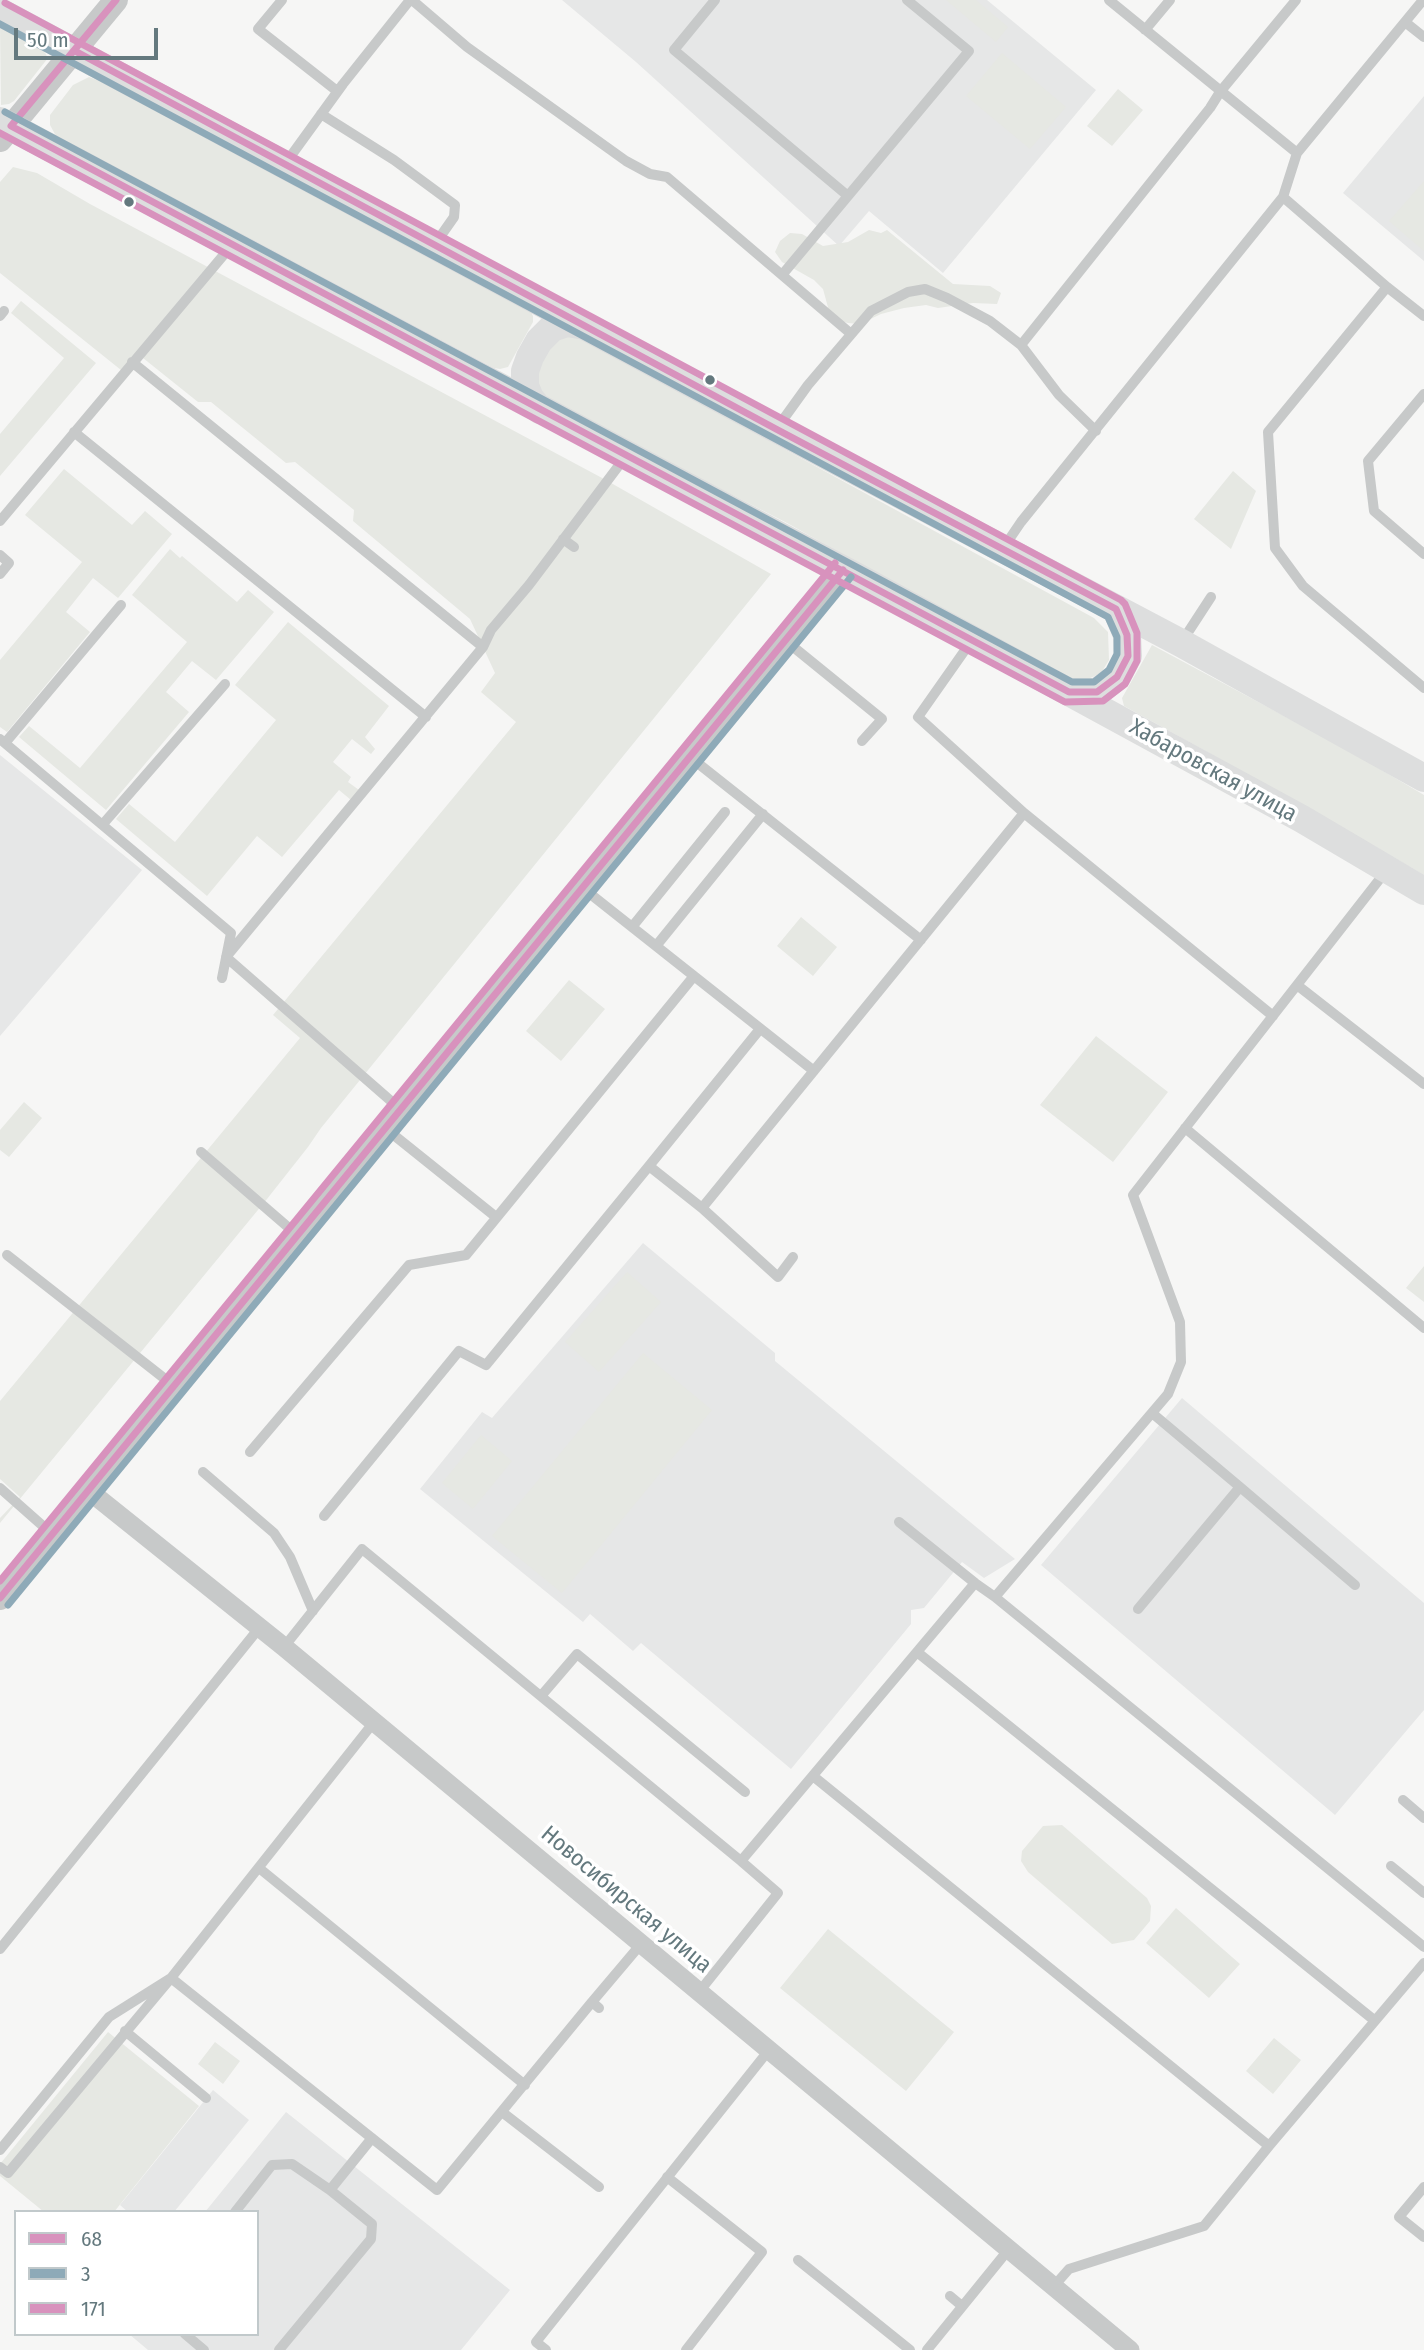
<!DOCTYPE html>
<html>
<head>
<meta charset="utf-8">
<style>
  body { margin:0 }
  #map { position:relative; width:1424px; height:2350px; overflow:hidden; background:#f6f6f5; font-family:"Fira Sans Condensed",sans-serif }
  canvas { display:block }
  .legend { position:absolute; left:14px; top:2210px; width:245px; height:126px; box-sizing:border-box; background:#fff; border:2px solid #c1c9cb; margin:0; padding:9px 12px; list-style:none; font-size:21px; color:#64797e }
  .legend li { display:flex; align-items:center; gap:14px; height:35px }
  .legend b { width:35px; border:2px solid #c1c9cb }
  .scale { position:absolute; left:14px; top:28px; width:144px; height:32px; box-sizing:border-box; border:4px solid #64797e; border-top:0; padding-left:9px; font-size:21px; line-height:24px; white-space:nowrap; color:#64797e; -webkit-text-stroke:5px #fff; paint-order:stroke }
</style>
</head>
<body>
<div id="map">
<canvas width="1424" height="2350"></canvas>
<ul class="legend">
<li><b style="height:9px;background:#d892bd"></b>68</li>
<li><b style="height:9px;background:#8eaab8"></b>3</li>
<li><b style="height:9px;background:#d892bd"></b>171</li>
</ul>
<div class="scale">50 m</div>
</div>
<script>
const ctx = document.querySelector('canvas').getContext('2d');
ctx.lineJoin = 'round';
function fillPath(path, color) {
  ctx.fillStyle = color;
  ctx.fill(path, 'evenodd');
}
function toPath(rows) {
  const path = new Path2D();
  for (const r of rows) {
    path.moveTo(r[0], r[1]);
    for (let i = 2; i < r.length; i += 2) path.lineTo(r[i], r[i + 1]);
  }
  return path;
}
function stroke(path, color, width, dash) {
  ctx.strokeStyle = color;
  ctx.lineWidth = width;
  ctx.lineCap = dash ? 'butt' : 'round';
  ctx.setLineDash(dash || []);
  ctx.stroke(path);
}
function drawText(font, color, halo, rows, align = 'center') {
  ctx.font = font + ' "Fira Sans Condensed",sans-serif';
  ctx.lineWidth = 7;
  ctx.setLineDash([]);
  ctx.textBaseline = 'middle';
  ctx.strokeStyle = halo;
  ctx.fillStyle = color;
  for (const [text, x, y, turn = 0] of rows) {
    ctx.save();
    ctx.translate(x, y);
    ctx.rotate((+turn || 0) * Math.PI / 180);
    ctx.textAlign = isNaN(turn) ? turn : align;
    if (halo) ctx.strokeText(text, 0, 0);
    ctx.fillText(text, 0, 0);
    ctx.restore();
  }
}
const built = toPath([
  [562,0,987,0,1096,90,943,273,869,211,839,246,636,62],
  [1424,96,1424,261,1343,193],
  [0,755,142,870,0,1036],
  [643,1243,775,1353,775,1361,1015,1559,984,1578,962,1562,924,1608,911,1610,911,1624,791,1769,641,1643,633,1651,590,1614,583,1622,420,1489,482,1412,492,1418],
  [1182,1398,1424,1603,1424,1710,1335,1815,1041,1565],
  [213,2090,249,2120,174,2212,128,2212,120,2205],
  [286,2112,510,2290,461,2350,148,2350,129,2334,257,2334,257,2212,205,2212]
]);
const green = toPath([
  [946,0,976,0,1008,27,996,42],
  [0,27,44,51,48,58,14,101,9,104,1,105],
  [1002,53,1066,107,1030,149,966,96],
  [89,77,105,83,530,310,533,316,533,322,508,367,500,369,494,368,56,136,50,125,50,115,73,85],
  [1118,89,1143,110,1112,146,1087,126],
  [13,167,37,173,90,204,604,479,771,574,321,1128,308,1147,267,1199,0,1523,0,1518,20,1497,0,1479,0,1401,300,1038,273,1015,516,722,481,692,495,673,470,619,353,521,354,510,295,462,286,463,211,402,198,402,143,358,121,370,0,273,0,182],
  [1424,181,1424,251,1389,221],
  [869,230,881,233,887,230,953,284,990,286,1001,293,997,304,973,303,938,308,926,305,904,308,881,314,860,324,848,323,837,320,829,311,823,289,814,280,782,262,775,252,780,241,790,233,802,234,823,246,848,242],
  [21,301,96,363,0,476,0,434,64,358,11,313],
  [575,335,1094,618,1108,632,1109,660,1101,673,1088,679,1068,680,787,523,543,398,537,383,540,361,559,338],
  [64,469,132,525,145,511,172,534,118,598,93,578,66,612,90,632,7,732,0,727,0,660,82,562,25,515],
  [1233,471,1256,491,1231,549,1194,519],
  [170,549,180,558,182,556,237,602,248,590,274,612,216,680,192,661,166,692,189,712,106,810,19,737,29,726,80,768,187,642,132,595],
  [288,622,389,706,365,737,375,749,371,754,352,739,333,762,351,777,348,782,359,790,351,800,339,790,282,857,257,836,207,896,116,819,129,804,175,842,276,720,235,685],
  [1152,645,1346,749,1424,795,1424,875,1305,806,1124,706,1122,698],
  [801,917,837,947,813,976,777,946],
  [569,980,605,1009,561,1061,526,1031],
  [1096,1036,1168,1092,1113,1162,1040,1105],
  [24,1102,42,1118,9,1157,0,1150,0,1130],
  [1424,1266,1424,1302,1406,1288],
  [627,1272,661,1302,599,1372,565,1342],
  [643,1353,712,1410,562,1593,492,1536],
  [481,1435,512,1461,473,1509,442,1483],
  [1062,1825,1147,1898,1151,1906,1150,1921,1134,1940,1112,1944,1028,1872,1021,1861,1022,1851,1043,1826],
  [1176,1908,1240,1964,1209,1998,1146,1943],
  [828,1929,954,2032,906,2091,780,1988],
  [108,2032,199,2106,114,2212,44,2212,0,2176,0,2164],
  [1274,2038,1301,2060,1273,2094,1246,2071],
  [215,2042,240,2061,223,2084,198,2064]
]);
const service = toPath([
  [282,0,258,29,337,91],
  [412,0,467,47,626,161,650,174,667,177,850,333],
  [715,0,674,50,848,196],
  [1109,0,1297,153,1283,197,1387,287,1424,316],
  [1405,22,1424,37],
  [1145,30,1170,0],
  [321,114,394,160,455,205,454,217,435,244],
  [1297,153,1423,0],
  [285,164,343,84,410,0],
  [782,275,969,51,907,0],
  [1387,287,1268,432,1275,548,1303,586,1424,688],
  [0,316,4,311],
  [1021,345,1059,395,1096,431],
  [132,362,483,647],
  [1424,394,1368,461,1374,511,1424,554],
  [777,428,808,385,871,311,908,292,925,289,947,298,990,321,1021,345,1210,108,1220,92,1296,0],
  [74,432,426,717],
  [0,521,232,245],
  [563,539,574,547],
  [1004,547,1021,522,1283,197],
  [0,555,9,563,0,574],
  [1183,640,1211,597],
  [786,641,882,719,862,741],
  [970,643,918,717,1024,813,1273,1016],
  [0,739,231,933,222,978],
  [5,743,121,605],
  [690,757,921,940],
  [103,824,225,684],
  [584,889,814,1071],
  [632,927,725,812],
  [656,946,763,814],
  [226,957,483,647,491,630,529,585,626,456],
  [226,957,399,1108],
  [1297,985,1424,1084],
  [385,1128,496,1217],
  [1185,1128,1424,1328],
  [201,1152,296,1234],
  [649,1166,760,1029],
  [702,1208,1024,813],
  [7,1255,174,1386],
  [250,1452,409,1265,466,1255,694,976],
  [203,1472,274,1533,290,1557,313,1611],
  [1240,1487,1355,1585],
  [0,1488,52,1534],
  [324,1516,459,1351,486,1365,649,1166,702,1208,778,1277,793,1257],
  [899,1522,975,1583],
  [995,1597,1424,1947],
  [1138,1609,1240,1487,1152,1413],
  [284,1647,362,1549,741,1861],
  [917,1652,1374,2020],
  [541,1696,577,1654,745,1792],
  [813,1776,1269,2146,1424,1963],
  [1403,1800,1424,1818],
  [1391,1866,1424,1893],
  [259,1868,525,2085],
  [0,1949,260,1627],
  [699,1992,778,1893,741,1861,975,1583,995,1597,1168,1394,1181,1362,1180,1322,1133,1195,1386,871],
  [599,2008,592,2002,641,1944],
  [125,2031,206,2098],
  [502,2112,599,2187],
  [0,2150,109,2017,171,1978,374,1722],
  [0,2167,8,2173,171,1978,437,2190,592,2002],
  [667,2177,762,2252,686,2350],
  [1424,2187,1399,2217,1424,2237],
  [235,2212,272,2165,292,2164,330,2190],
  [798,2260,910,2350],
  [1054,2286,1069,2269,1204,2226,1269,2146],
  [950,2296,962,2306],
  [185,2334,204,2350],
  [279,2350,371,2239,372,2224,330,2190,372,2138],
  [546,2350,536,2342,769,2050],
  [927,2350,1009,2249]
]);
const minor = toPath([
  [88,1490,284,1647,1130,2350]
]);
const tertiary = toPath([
  [0,140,116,0],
  [0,1598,843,570]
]);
const secondary = toPath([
  [0,12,776,429,1181,643,1424,778],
  [0,121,863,580,1302,819,1424,891],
  [540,410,530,398,525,386,525,371,530,357,539,341,552,328,567,323,585,326],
  [1069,692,1097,692,1117,677,1128,656,1127,635,1116,609]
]);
const bus1 = toPath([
  [75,51,776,429,1116,609,1127,635,1128,656,1117,677,1097,692,1069,692,11,126,116,0],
  [0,1598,843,570]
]);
const bus2 = toPath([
  [0,24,1108,617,1117,637,1117,654,1109,670,1094,682,1072,682,5,112],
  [8,1605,851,577]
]);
const bus3 = toPath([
  [0,133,1065,702,1103,701,1125,684,1137,661,1137,633,1125,604,1121,600,5,3],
  [0,1581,835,563]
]);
const markers = [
  [129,202,6,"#64797e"],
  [710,380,6,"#64797e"]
];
const streetNames = [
  ["Хабаровская улица",1213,771,29],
  ["Новосибирская улица",626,1900,40]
];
fillPath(built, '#e6e7e7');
fillPath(green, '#e6e8e3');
stroke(service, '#c7c9c9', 10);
stroke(minor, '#c7c9c9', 19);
stroke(tertiary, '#c7c9c9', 24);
stroke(secondary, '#dddede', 28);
stroke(bus1, '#d892bd', 7);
stroke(bus2, '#8eaab8', 7);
stroke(bus3, '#d892bd', 7);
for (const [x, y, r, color] of markers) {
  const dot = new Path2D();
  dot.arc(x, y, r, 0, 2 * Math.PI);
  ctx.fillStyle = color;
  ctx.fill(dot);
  stroke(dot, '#fff', 2.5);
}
drawText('23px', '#64797e', '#fff', streetNames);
</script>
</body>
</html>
